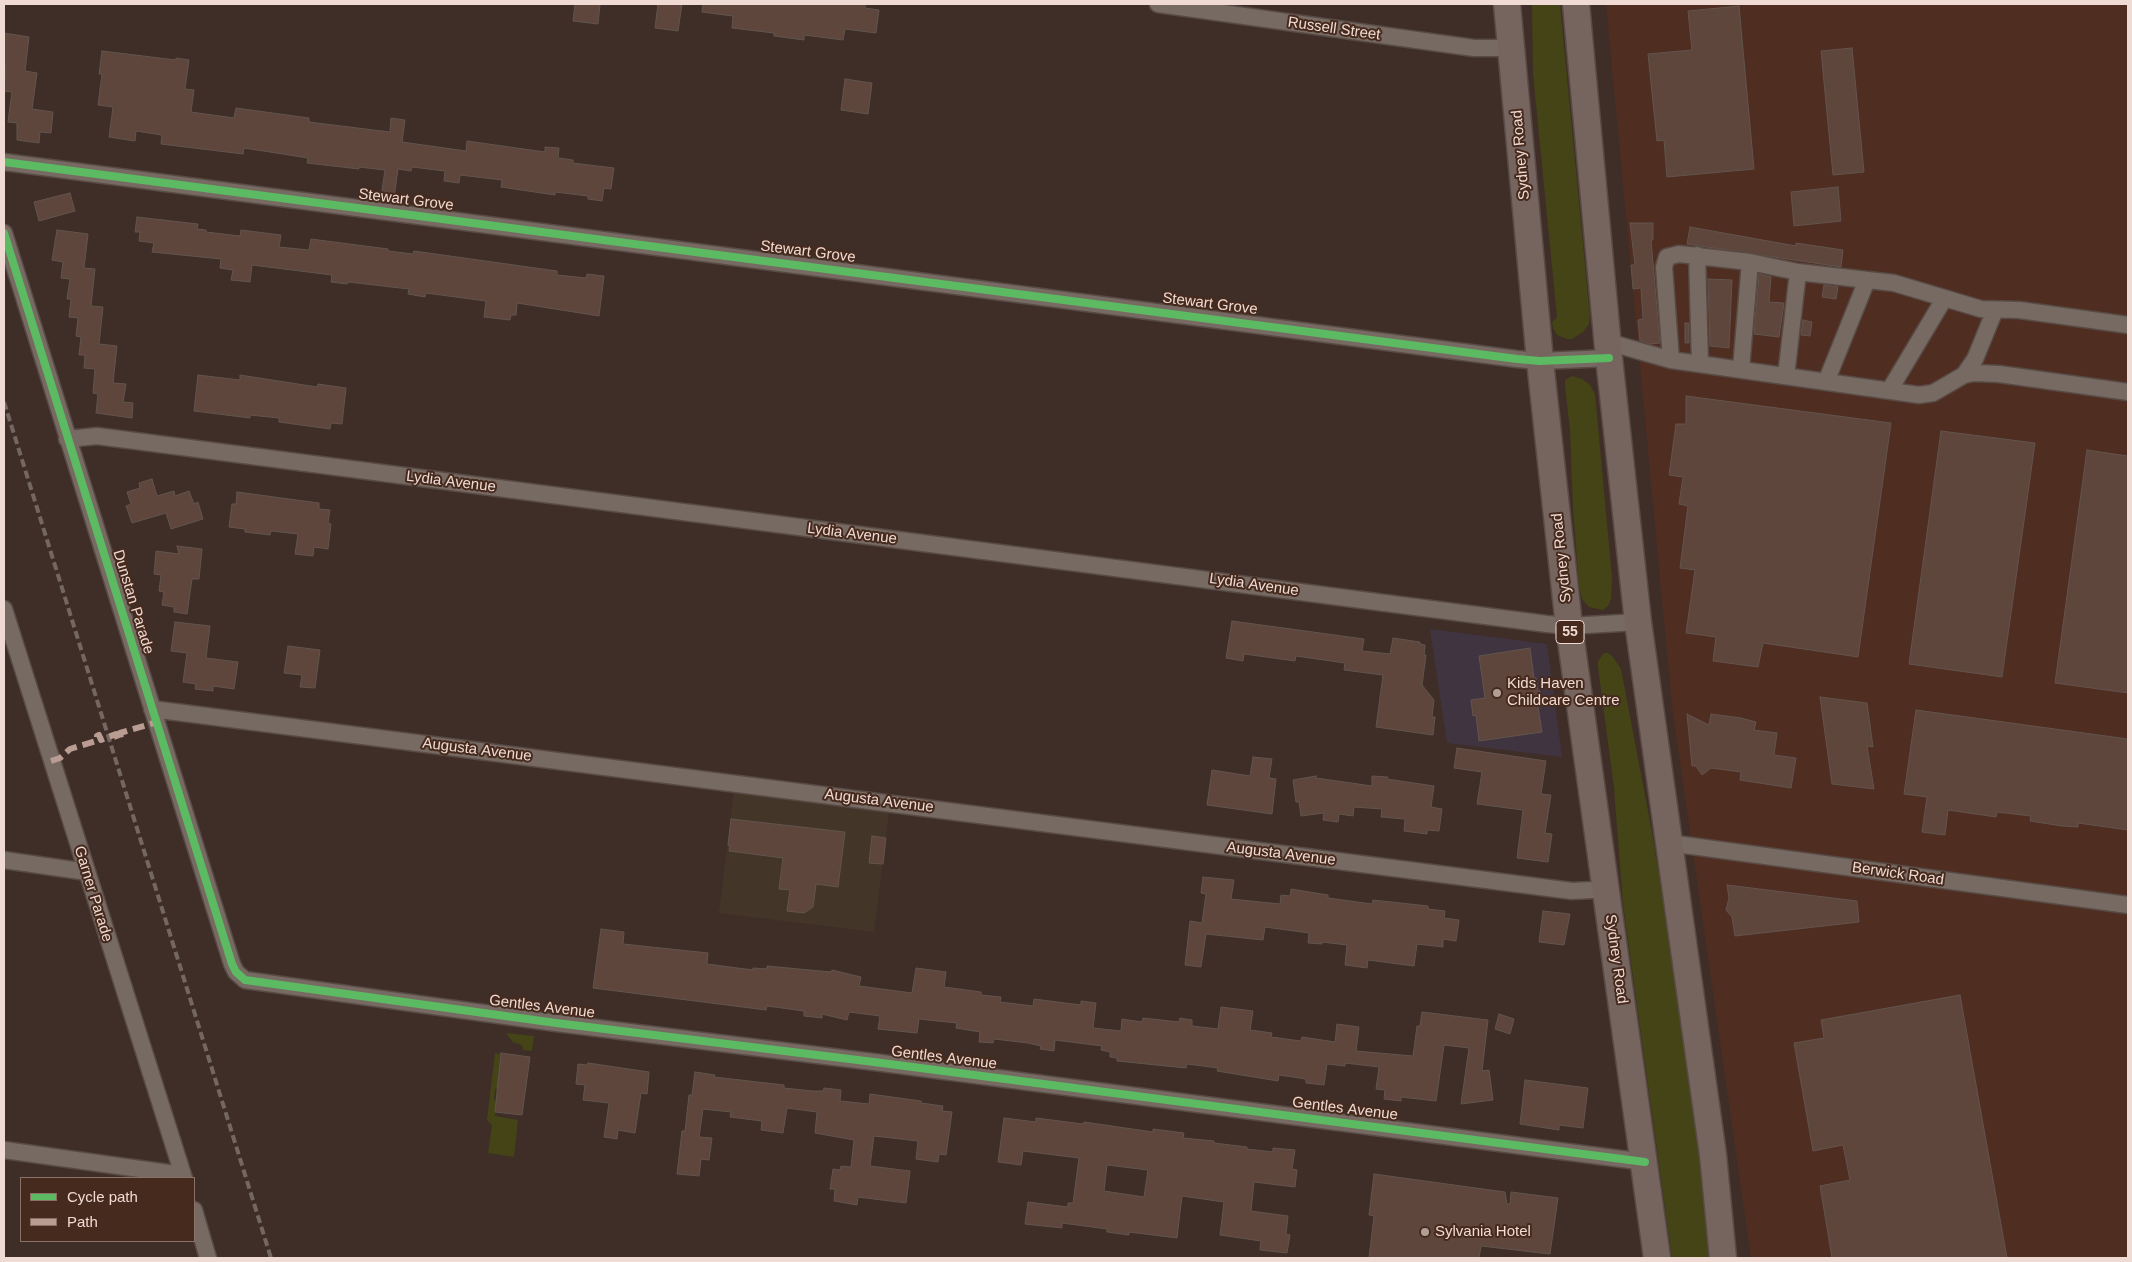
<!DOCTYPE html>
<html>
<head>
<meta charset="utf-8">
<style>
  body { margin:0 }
  #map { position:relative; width:2132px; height:1262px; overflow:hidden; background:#3e2e27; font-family:Arial,sans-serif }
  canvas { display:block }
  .frame { position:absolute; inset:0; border:5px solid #efdbd3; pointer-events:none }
  .legend { position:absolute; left:20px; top:1177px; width:175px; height:65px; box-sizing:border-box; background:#472a1e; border:1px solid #8a7166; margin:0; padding:6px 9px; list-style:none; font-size:15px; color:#efdbd3 }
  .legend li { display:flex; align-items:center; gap:10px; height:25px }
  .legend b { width:25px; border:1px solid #8a7166 }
</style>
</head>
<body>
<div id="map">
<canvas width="2132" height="1262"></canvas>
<div class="frame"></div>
<ul class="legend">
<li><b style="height:6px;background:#5cba63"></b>Cycle path</li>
<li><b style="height:6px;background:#b99d93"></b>Path</li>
</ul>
</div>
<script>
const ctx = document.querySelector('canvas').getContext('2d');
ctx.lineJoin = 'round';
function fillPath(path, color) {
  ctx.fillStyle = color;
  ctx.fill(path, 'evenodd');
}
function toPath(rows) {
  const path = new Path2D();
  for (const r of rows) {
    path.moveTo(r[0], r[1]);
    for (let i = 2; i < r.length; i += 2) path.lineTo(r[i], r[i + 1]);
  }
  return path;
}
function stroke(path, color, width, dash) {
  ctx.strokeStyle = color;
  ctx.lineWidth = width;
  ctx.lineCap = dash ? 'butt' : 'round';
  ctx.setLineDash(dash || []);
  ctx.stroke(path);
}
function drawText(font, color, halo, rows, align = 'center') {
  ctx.font = font + ' Arial,sans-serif';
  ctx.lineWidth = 4;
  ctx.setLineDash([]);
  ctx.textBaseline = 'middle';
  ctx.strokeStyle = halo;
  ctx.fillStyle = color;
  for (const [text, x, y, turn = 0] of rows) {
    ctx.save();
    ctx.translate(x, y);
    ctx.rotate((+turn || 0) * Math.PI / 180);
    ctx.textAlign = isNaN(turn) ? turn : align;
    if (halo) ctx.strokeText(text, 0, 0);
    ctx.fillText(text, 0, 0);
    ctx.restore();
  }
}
const commercial = toPath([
  [734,792,889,811,874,932,719,913]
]);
const built = toPath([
  [1606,4,2128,4,2128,1258,1751,1258,1672,706]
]);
const education = toPath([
  [1430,629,1547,644,1562,757,1447,743]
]);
const green = toPath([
  [1532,4,1560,4,1590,317,1589,324,1583,332,1572,339,1567,339,1557,335,1553,328,1552,322,1557,317,1533,74],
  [1572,376,1582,379,1590,385,1595,394,1612,577,1611,599,1608,606,1603,610,1589,607,1582,599,1579,585,1573,508,1570,430,1565,387,1565,380],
  [1604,653,1608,653,1613,657,1621,669,1652,832,1670,943,1698,1149,1710,1258,1672,1258,1623,904,1614,788,1598,667,1598,661],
  [506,1033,534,1036,532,1051,523,1050,522,1045,513,1042],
  [495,1053,500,1054,499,1085,498,1089,495,1089,494,1099,496,1100,495,1116,518,1120,514,1157,488,1153,492,1125,487,1120]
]);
const building = toPath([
  [575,4,600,4,598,24,573,21,575,4],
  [658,4,682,4,678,31,655,28,658,4],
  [703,4,865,4,865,8,879,10,876,33,845,29,843,40,804,35,804,40,774,36,774,33,732,28,733,16,702,12,703,4],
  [1739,6,1754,169,1667,177,1664,140,1657,141,1648,54,1692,50,1688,11,1739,6],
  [4,33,29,37,25,71,37,73,32,109,53,112,51,133,40,132,39,143,17,140,17,123,8,122,12,92,4,91,6,65,4,65,4,33],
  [1852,48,1864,172,1833,175,1821,51,1852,48],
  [102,51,176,60,176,58,189,60,185,89,194,90,191,112,234,118,236,108,309,118,309,122,390,132,391,118,405,120,402,142,466,151,467,141,545,152,545,147,559,148,558,158,573,160,573,163,614,168,611,189,604,188,602,201,588,199,588,196,555,192,555,195,501,187,502,180,460,175,459,183,444,181,445,171,412,167,411,171,398,169,394,198,381,197,385,170,359,167,359,169,307,163,308,158,244,148,243,154,161,144,162,135,136,131,135,141,109,137,113,107,98,105,102,74,99,74,102,51],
  [845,79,872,83,868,114,841,110,845,79],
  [1838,187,1841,221,1794,226,1791,192,1838,187],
  [70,193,75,211,39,221,34,202,70,193],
  [137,217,198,224,197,229,206,230,206,232,240,236,241,230,281,235,279,247,309,250,311,239,388,249,388,251,413,254,414,251,557,271,557,275,586,278,587,274,604,276,599,316,517,303,516,315,511,315,510,320,484,317,486,301,426,293,425,297,408,294,409,289,348,282,347,284,331,282,332,275,252,265,250,282,231,280,233,270,220,268,221,259,152,252,154,243,139,241,140,232,135,232,137,217],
  [1630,223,1653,223,1653,240,1651,240,1660,343,1650,344,1640,341,1638,320,1643,319,1641,288,1633,289,1631,265,1635,265,1630,223],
  [1690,227,1796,246,1796,243,1843,250,1841,267,1687,244,1690,227],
  [57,230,88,234,84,268,95,269,91,306,103,307,99,344,117,346,113,383,126,384,123,402,133,403,132,418,96,413,98,394,93,393,95,369,84,368,85,355,79,355,81,337,76,336,78,318,69,317,71,299,67,299,70,279,61,278,63,262,52,260,57,230],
  [1759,274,1771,277,1769,302,1784,303,1779,337,1754,334,1759,274],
  [1708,279,1732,280,1729,348,1710,346,1708,279],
  [1824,285,1838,287,1836,299,1822,297,1824,285],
  [1803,320,1812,322,1810,336,1801,335,1803,320],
  [1685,323,1689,323,1689,343,1685,343,1685,323],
  [198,375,240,380,240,375,317,387,318,384,346,388,342,424,331,423,330,429,279,422,279,418,250,415,250,418,194,411,198,375],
  [1686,396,1891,423,1858,657,1763,643,1758,667,1713,661,1716,637,1686,633,1695,570,1680,568,1688,506,1679,504,1683,477,1669,475,1676,424,1686,424,1686,396],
  [1941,431,2035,443,2002,677,1909,664,1941,431],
  [2087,450,2128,456,2128,693,2055,683,2087,450],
  [152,479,157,496,174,491,175,496,189,491,194,504,198,502,203,519,171,529,166,513,132,523,126,506,131,504,127,492,140,488,139,483,152,479],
  [237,492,319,503,319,509,330,510,328,523,331,524,328,549,314,547,313,556,295,554,298,534,271,531,270,535,245,532,245,529,229,527,232,504,236,504,237,492],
  [177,546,202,549,199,579,192,579,187,614,174,612,174,607,162,605,164,592,159,591,161,575,154,574,156,551,179,554,177,546],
  [1232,621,1364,639,1362,651,1390,654,1393,638,1420,642,1420,644,1425,645,1424,655,1426,655,1422,685,1434,700,1432,717,1435,717,1433,735,1376,727,1383,675,1344,670,1345,663,1296,656,1295,661,1244,654,1243,661,1226,658,1232,621],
  [175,622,210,626,206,658,238,662,234,689,213,686,213,691,195,689,196,684,183,682,187,653,171,651,175,622],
  [288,646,320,650,315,688,300,687,302,675,284,673,288,646],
  [1530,648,1534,678,1536,678,1538,691,1540,691,1542,706,1538,707,1542,732,1479,741,1476,715,1473,716,1471,700,1485,698,1479,656,1530,648],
  [1820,697,1867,703,1873,747,1867,746,1874,789,1832,784,1820,697],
  [1916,710,2128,739,2128,830,2078,823,2078,827,2062,826,2030,821,2031,816,1997,812,1996,817,1948,810,1945,835,1922,832,1927,797,1904,794,1916,710],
  [1687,714,1709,725,1711,714,1741,718,1756,722,1754,730,1777,733,1774,755,1796,758,1791,788,1740,780,1741,772,1711,768,1702,775,1696,766,1692,766,1687,714],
  [1457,748,1546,761,1541,794,1551,795,1545,833,1552,834,1548,862,1517,858,1523,810,1477,804,1482,772,1454,768,1457,748],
  [1253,757,1272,759,1269,778,1276,779,1272,814,1207,805,1212,770,1250,776,1253,757],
  [1316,776,1316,778,1372,786,1372,776,1388,777,1387,779,1434,786,1431,807,1442,809,1439,831,1427,830,1427,834,1404,831,1405,819,1381,817,1382,809,1354,807,1353,816,1339,814,1338,822,1323,820,1324,813,1301,816,1299,802,1296,802,1293,780,1316,776],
  [731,819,845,832,838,887,816,884,813,907,804,913,787,911,790,890,779,889,783,858,729,851,730,846,728,845,731,819],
  [872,836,886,838,883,864,869,863,872,836],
  [1203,877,1234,880,1231,899,1280,904,1281,895,1290,896,1291,889,1328,895,1328,898,1372,904,1373,900,1428,906,1428,909,1445,911,1444,918,1459,920,1456,941,1443,939,1443,947,1417,944,1414,966,1368,960,1367,968,1345,965,1347,945,1322,942,1322,944,1308,943,1309,933,1265,927,1263,940,1206,934,1201,967,1185,965,1190,921,1202,923,1206,894,1201,893,1203,877],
  [1727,885,1857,901,1859,922,1735,936,1732,917,1726,910,1729,898,1727,885],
  [1543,911,1570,914,1564,945,1539,942,1543,911],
  [601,929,624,932,623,944,708,953,707,964,753,970,753,968,767,969,767,966,831,972,832,970,861,977,859,986,912,993,916,968,946,972,944,987,981,992,981,995,1001,997,1000,1002,1033,1006,1034,999,1081,1005,1081,1001,1096,1003,1093,1028,1121,1031,1122,1019,1142,1022,1143,1018,1179,1022,1180,1018,1192,1020,1192,1026,1218,1029,1221,1007,1253,1011,1250,1030,1272,1033,1271,1037,1301,1041,1302,1037,1335,1042,1337,1024,1359,1027,1356,1051,1413,1056,1417,1026,1420,1026,1422,1012,1488,1020,1482,1071,1489,1070,1493,1100,1461,1104,1469,1048,1444,1045,1436,1101,1401,1097,1401,1101,1384,1099,1385,1090,1376,1089,1379,1067,1345,1063,1345,1066,1327,1064,1324,1085,1306,1083,1306,1079,1279,1075,1278,1081,1217,1071,1218,1068,1187,1064,1186,1068,1117,1061,1117,1058,1110,1057,1110,1052,1101,1050,1102,1046,1055,1040,1054,1051,1040,1049,1041,1046,1028,1043,994,1039,993,1043,979,1042,980,1032,956,1028,957,1023,947,1022,919,1019,917,1033,878,1029,880,1016,849,1012,847,1020,822,1014,822,1018,804,1016,804,1011,782,1008,767,1006,766,1010,593,988,601,929],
  [1960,995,2007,1258,1832,1258,1820,1186,1850,1180,1843,1145,1813,1151,1794,1043,1824,1038,1821,1020,1960,995],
  [1499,1014,1514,1019,1510,1034,1495,1029,1499,1014],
  [501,1053,530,1057,522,1115,495,1112,501,1053],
  [588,1063,649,1072,647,1094,641,1093,635,1133,618,1130,617,1139,604,1137,609,1103,583,1100,585,1085,576,1084,578,1064,587,1065,588,1063],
  [695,1072,715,1075,714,1077,784,1085,784,1088,812,1091,823,1091,824,1088,841,1090,840,1101,869,1104,870,1094,921,1101,921,1103,943,1106,942,1111,952,1112,946,1155,939,1154,938,1162,916,1159,918,1141,874,1136,870,1166,910,1171,906,1203,858,1197,857,1205,834,1201,835,1189,830,1189,833,1169,840,1170,841,1166,851,1167,854,1140,815,1133,817,1112,787,1108,783,1133,761,1130,762,1121,730,1117,731,1112,703,1109,699,1137,712,1138,709,1160,701,1159,699,1176,677,1174,682,1131,685,1131,689,1095,692,1095,695,1072],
  [1525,1080,1588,1088,1583,1128,1559,1125,1559,1130,1520,1124,1525,1080],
  [1004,1118,1036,1122,1036,1118,1083,1124,1084,1122,1153,1132,1153,1129,1184,1133,1183,1138,1214,1141,1214,1143,1247,1147,1247,1149,1273,1152,1273,1148,1295,1150,1292,1169,1297,1170,1295,1187,1254,1182,1251,1211,1288,1216,1286,1234,1290,1235,1287,1253,1260,1250,1261,1241,1220,1235,1224,1202,1182,1196,1177,1238,1129,1232,1129,1235,1107,1232,1107,1229,1062,1223,1062,1228,1025,1224,1028,1202,1068,1207,1068,1203,1073,1203,1079,1158,1023,1151,1021,1165,998,1162,1004,1118],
  [1107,1165,1148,1170,1144,1197,1104,1191,1107,1165],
  [1374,1174,1505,1192,1507,1204,1510,1204,1511,1192,1558,1198,1550,1254,1481,1246,1479,1258,1369,1258,1374,1216,1369,1215,1374,1174]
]);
const minor = toPath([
  [1158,4,1474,48,1511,48],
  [4,162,1517,359,1540,361,1609,358],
  [4,233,232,964,236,972,245,980,556,1023,874,1062,1645,1162],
  [1697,255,1700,364],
  [1608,342,1671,360,1919,395,1933,393,1964,375,1974,373,1999,374,2128,392],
  [1671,360,1664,267,1667,257,1679,254,1750,262,1798,272,1894,283,1981,309,2019,310,2128,325],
  [1741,369,1750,262],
  [1964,375,1975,359,1995,310],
  [1786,376,1798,272],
  [1826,382,1867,280],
  [1889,391,1944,299],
  [67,439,97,436,1547,624,1569,626,1638,622],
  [4,609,184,1178],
  [152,709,1572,891,1592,890,1606,887],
  [1669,843,2128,905],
  [4,860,87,872],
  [4,1150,183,1175],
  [194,1210,208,1258]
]);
const trunk = toPath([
  [1507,4,1540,361,1569,626,1657,1258],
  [1576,4,1609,358,1638,622,1713,1155,1723,1258]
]);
const rail = toPath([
  [4,402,271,1258]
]);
const quiet = toPath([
  [51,761,60,758,70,749,96,741,97,736,99,735,101,740,116,734,118,740,121,739,120,733,157,722]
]);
const cycleway = toPath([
  [4,162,1517,359,1540,361,1609,358],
  [4,233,232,964,236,972,245,980,556,1023,874,1062,1645,1162]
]);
const markers = [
  [1497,693,5,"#b19e97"],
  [1425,1232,5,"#b19e97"]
];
const shields = [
  [1570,632,28]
];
const shieldNames = [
  ["55",1570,632]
];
const streetNames = [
  ["Russell Street",1334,29,8],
  ["Sydney Road",1521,155,-95],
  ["Stewart Grove",406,200,7],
  ["Stewart Grove",808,252,7],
  ["Stewart Grove",1210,304,7],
  ["Lydia Avenue",451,482,7],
  ["Lydia Avenue",852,534,7],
  ["Sydney Road",1562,558,-96],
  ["Lydia Avenue",1254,585,8],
  ["Dunstan Parade",133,602,73],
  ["Augusta Avenue",477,750,7],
  ["Augusta Avenue",879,801,7],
  ["Augusta Avenue",1281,854,7],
  ["Berwick Road",1898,874,8],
  ["Garner Parade",93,894,73],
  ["Sydney Road",1616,959,82],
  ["Gentles Avenue",542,1007,7],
  ["Gentles Avenue",944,1058,7],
  ["Gentles Avenue",1345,1109,7]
];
const poiNames = [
  ["Kids Haven",1507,684],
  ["Childcare Centre",1507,701],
  ["Sylvania Hotel",1435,1232]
];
fillPath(commercial, '#433629');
fillPath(built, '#4f2d20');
fillPath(education, '#403441');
fillPath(green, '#444417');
fillPath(building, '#5e463c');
stroke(building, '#62544e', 1);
stroke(minor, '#584a44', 19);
stroke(trunk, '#584a44', 29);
stroke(minor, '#766a63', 16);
stroke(trunk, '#76645f', 26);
stroke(rail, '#746762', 4, [8, 4]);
stroke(quiet, '#b99d93', 6, [12, 6]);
stroke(cycleway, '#5cba63', 8);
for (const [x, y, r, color] of markers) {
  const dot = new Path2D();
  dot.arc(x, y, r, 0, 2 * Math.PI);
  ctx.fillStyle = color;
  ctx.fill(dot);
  stroke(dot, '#472a1e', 2);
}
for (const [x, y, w] of shields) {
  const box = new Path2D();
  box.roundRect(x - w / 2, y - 11.5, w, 23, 4);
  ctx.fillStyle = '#472a1e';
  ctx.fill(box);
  stroke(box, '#efdbd3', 1);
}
drawText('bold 14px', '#efdbd3', null, shieldNames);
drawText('15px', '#efdbd3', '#472a1e', streetNames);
drawText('15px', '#efdbd3', '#472a1e', poiNames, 'left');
</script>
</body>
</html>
